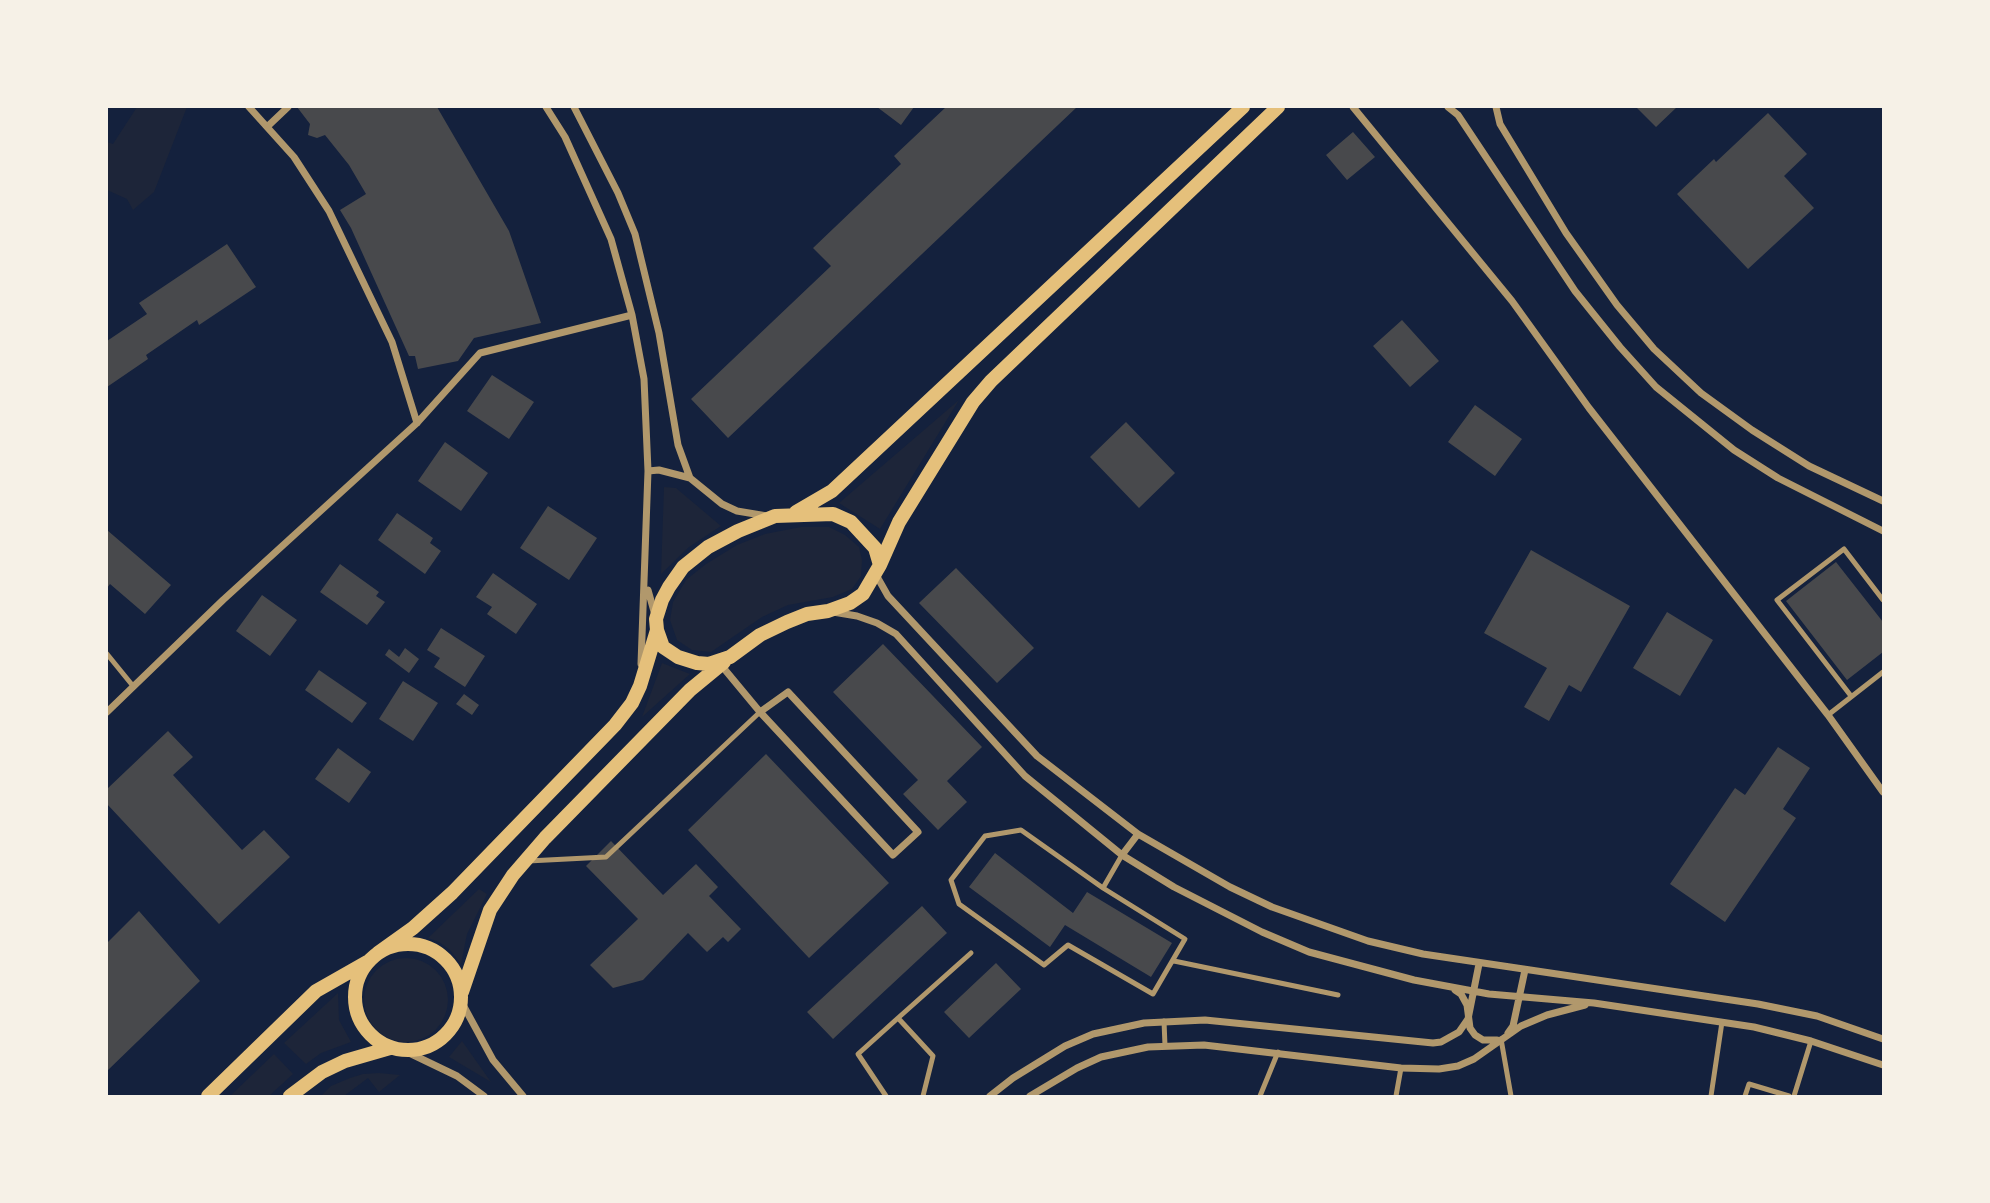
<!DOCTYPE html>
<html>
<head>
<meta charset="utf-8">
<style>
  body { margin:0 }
  #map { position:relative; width:1990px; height:1203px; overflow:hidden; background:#14213d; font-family:"Work Sans",sans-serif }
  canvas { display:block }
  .frame { position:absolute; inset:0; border:108px solid #f6f1e7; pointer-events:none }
</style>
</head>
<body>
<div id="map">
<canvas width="1990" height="1203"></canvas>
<div class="frame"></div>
</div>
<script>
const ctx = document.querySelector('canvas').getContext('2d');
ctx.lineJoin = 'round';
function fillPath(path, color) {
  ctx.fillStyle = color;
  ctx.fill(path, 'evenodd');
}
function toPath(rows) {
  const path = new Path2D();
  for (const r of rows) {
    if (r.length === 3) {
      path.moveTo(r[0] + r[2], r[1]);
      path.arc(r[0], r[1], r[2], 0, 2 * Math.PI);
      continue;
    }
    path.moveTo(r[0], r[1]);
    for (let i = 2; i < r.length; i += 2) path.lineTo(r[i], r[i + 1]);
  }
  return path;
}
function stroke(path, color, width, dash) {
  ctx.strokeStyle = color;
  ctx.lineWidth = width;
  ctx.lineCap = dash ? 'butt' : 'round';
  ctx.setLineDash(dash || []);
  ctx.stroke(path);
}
const green = toPath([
  [137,107,187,107,154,192,133,210,127,199,107,190,107,142,113,144],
  [959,400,880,529,839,503],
  [664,487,676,488,721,526,689,547,661,574],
  [801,527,829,527,845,535,859,547,862,560,861,576,852,589,833,597,788,605,762,617,711,652,692,650,677,640,670,620,673,602,686,580,706,564,737,545,765,534],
  [662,663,690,674,642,717],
  [479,889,487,894,467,934,461,964,450,950,439,942,428,938],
  [406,1000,42],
  [338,993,339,1020,351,1042,321,1053,306,1064,284,1043],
  [462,1041,491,1082,449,1057],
  [274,1054,293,1074,269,1096,230,1096],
  [379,1073,400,1075,379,1092,368,1078,344,1096,321,1096,331,1086,350,1078,363,1074]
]);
const building = toPath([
  [297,107,437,107,509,231,541,323,474,338,458,361,418,369,415,356,409,356,351,228,340,210,366,194,349,165,325,135,317,138,308,135,310,124],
  [877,107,914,107,901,125],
  [946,107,1077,107,728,438,691,399,831,266,813,248,901,164,894,156],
  [1636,107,1677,107,1656,127],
  [1768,113,1807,154,1784,176,1814,208,1748,269,1677,194,1714,159,1716,162],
  [1353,132,1375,157,1347,180,1326,155],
  [227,244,256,287,199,325,197,320,146,355,148,359,107,387,107,341,147,314,139,303],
  [1402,320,1439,361,1410,387,1373,346],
  [492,375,534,402,509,439,467,411],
  [1475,405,1522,439,1495,476,1448,442],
  [1126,422,1175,473,1139,508,1090,457],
  [445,442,488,473,461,511,418,481],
  [548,506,597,538,569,580,520,548],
  [397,513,433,538,430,543,441,551,425,574,378,540],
  [107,530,171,585,145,614,110,584,107,588],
  [1531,550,1630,606,1581,692,1569,685,1549,721,1524,707,1547,668,1484,633],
  [1836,562,1883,622,1883,652,1847,680,1786,601],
  [340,564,379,592,376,596,385,602,367,625,320,592],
  [956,568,1034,648,997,683,919,603],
  [493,573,537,604,516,634,487,614,492,607,476,597],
  [262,595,297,620,270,656,236,631],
  [1667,612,1713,640,1680,696,1633,668],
  [441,628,485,656,465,687,434,667,440,658,427,650],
  [883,644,982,747,947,781,967,802,938,830,903,794,918,780,833,692],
  [405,648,419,659,409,673,385,655,389,649,399,657],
  [319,670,367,703,352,723,305,690],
  [403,681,438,703,413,741,379,719],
  [464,694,479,705,472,715,456,704],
  [168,731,193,757,173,775,242,850,264,830,290,857,219,924,107,804,107,789],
  [1778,747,1810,768,1783,809,1796,818,1725,922,1670,884,1735,788,1745,795],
  [338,748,371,772,349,803,315,779],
  [766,754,889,883,809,958,688,830],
  [611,841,663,895,696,864,718,887,709,896,741,929,728,942,723,937,707,952,688,933,643,980,613,988,590,965,638,919,586,866],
  [995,853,1073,913,1087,892,1172,943,1151,977,1065,925,1050,947,969,887],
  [922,906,947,933,833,1039,807,1012],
  [139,911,200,981,107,1071,107,943],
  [996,963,1021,989,969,1038,944,1012]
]);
const service = toPath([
  [107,654,133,686],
  [1851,696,1777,600,1844,549,1883,600],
  [1828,715,1883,672],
  [528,861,606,857,760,712],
  [1103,888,1021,830,985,836,951,880,959,904,1044,965,1068,945,1153,994,1185,939,1103,888,1122,855],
  [1174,961,1338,995],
  [898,1018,971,953],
  [1164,1021,1165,1046],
  [1501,1039,1511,1096],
  [886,1096,858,1054,898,1018,933,1056,923,1096],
  [1260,1096,1278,1052],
  [1396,1096,1401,1068],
  [1711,1096,1722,1022],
  [1745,1096,1749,1084,1789,1096],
  [1794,1096,1811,1041]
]);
const minor = toPath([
  [249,107,294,157,329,211,392,342,417,423],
  [546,107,565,137,611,239,632,315,644,379,648,471,641,664],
  [574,107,618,193,635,234,659,333,678,445,690,478,722,504,737,511,767,516],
  [1353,107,1512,301,1589,408,1828,715,1883,792],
  [1448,107,1458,115,1575,291,1620,347,1656,387,1734,450,1778,478,1883,531],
  [1496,107,1500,124,1566,233,1617,305,1654,349,1701,393,1752,430,1809,466,1883,501],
  [268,126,288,107],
  [648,471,659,470,690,478],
  [875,573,888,596,1037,756,1138,834,1230,887,1272,907,1368,941,1423,954,1758,1004,1817,1016,1883,1039],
  [648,590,655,615],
  [833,612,857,616,877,623,896,634,1025,776,1122,855,1174,887,1262,932,1309,952,1414,980,1489,994,1594,1003,1754,1027,1811,1041,1883,1065],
  [721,665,760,712,893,855,918,832,788,692,760,712],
  [107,712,223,600,417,423,480,353,632,315],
  [1122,855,1138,834],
  [1455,990,1461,994,1467,1005,1470,1028,1475,1035,1483,1040,1497,1040],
  [462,1003,493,1060,523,1096],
  [1508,1033,1513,1026,1525,970],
  [405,1051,457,1076,484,1096],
  [990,1096,1013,1078,1065,1046,1093,1034,1144,1023,1205,1020,1433,1043,1441,1042,1459,1032,1468,1019,1479,964],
  [1030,1096,1077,1068,1101,1057,1148,1047,1204,1045,1401,1068,1439,1069,1458,1066,1474,1059,1521,1026,1547,1015,1585,1005]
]);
const secondary = toPath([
  [796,512,832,491,1243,107],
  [880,565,875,548,851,522,833,514,775,516,738,531,708,547,683,567,669,587,662,600,656,619,657,630,663,647,678,657,697,663,709,664,730,657,760,635,787,622,807,614,828,611,850,603,863,594,880,565,899,522,973,402,991,381,1278,107],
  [408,997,53],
  [378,953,413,928,452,893,615,725,632,703,640,686,657,630],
  [462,992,490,910,513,875,545,838,690,690,724,662],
  [208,1096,316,991,367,962],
  [290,1096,322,1072,345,1061,390,1048]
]);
fillPath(green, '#1d2539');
fillPath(building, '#48494c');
stroke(service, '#b1986c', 5);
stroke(minor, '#b1986c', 7);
stroke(secondary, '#e5c07b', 14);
</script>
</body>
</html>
